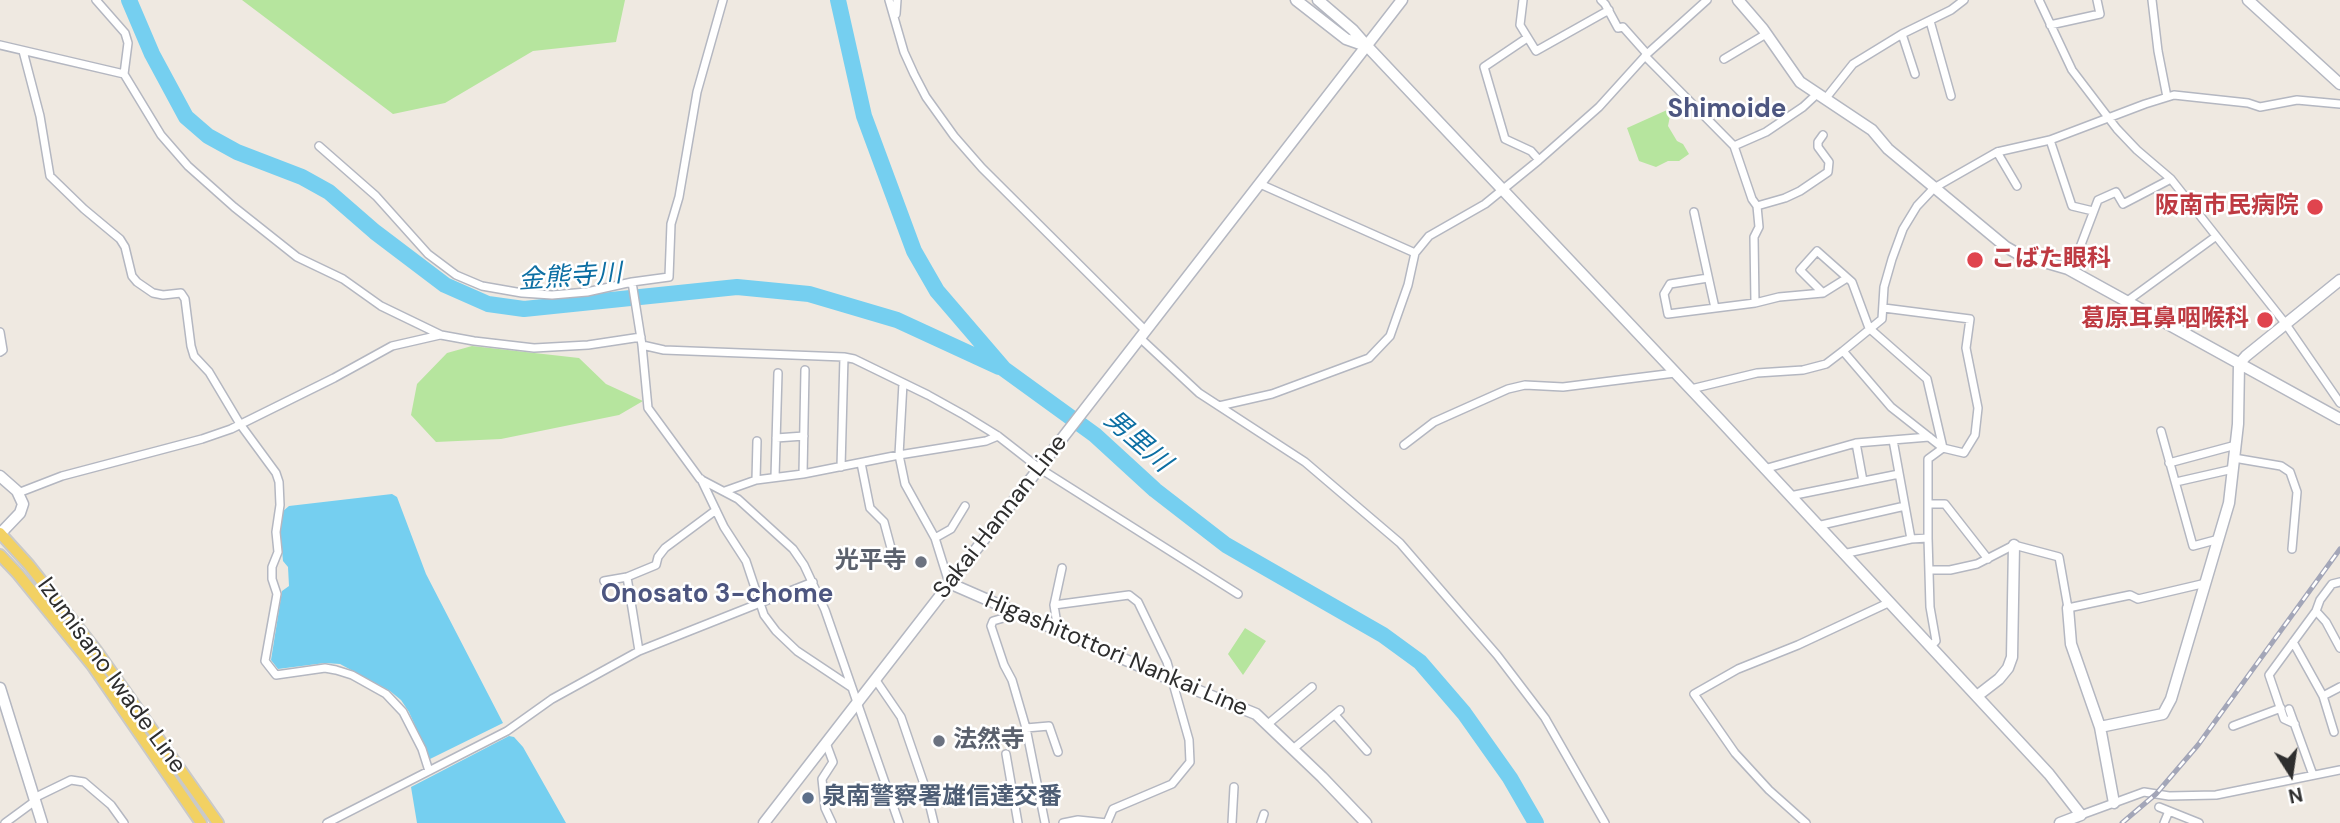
<!DOCTYPE html>
<html>
<head>
<meta charset="utf-8">
<style>
  body { margin:0 }
  #map { position:relative; width:2340px; height:823px; overflow:hidden; background:#efe9e1; font-family:"DM Sans",sans-serif }
  canvas { display:block }
  .north { position:absolute; left:2256px; top:739px; width:70px; height:70px; -webkit-text-stroke:5px #fff; paint-order:stroke; rotate:168deg; font-size:19px; font-weight:700; line-height:28px; text-align:center; color:#2e2e2e }
  .north::after { content:''; display:block; margin:auto; width:24px; height:32px; background:#2e2e2e; clip-path:polygon(50% 0,100% 100%,50% 72%,0 100%) }
</style>
</head>
<body>
<div id="map">
<canvas width="2340" height="823"></canvas>
<div class="north">N</div>
</div>
<script>
const ctx = document.querySelector('canvas').getContext('2d');
ctx.lineJoin = 'round';
function fillPath(path, color) {
  ctx.fillStyle = color;
  ctx.fill(path, 'evenodd');
}
function toPath(rows) {
  const path = new Path2D();
  for (const r of rows) {
    path.moveTo(r[0], r[1]);
    for (let i = 2; i < r.length; i += 2) path.lineTo(r[i], r[i + 1]);
  }
  return path;
}
function stroke(path, color, width, dash) {
  ctx.strokeStyle = color;
  ctx.lineWidth = width;
  ctx.lineCap = dash ? 'butt' : 'round';
  ctx.setLineDash(dash || []);
  ctx.stroke(path);
}
function drawText(font, color, halo, rows, align = 'center') {
  ctx.font = font + ' "DM Sans","Noto Sans JP",sans-serif';
  ctx.lineWidth = 5;
  ctx.setLineDash([]);
  ctx.textBaseline = 'middle';
  ctx.strokeStyle = halo;
  ctx.fillStyle = color;
  for (const [text, x, y, turn = 0] of rows) {
    ctx.save();
    ctx.translate(x, y);
    ctx.rotate((+turn || 0) * Math.PI / 180);
    ctx.textAlign = isNaN(turn) ? turn : align;
    if (halo) ctx.strokeText(text, 0, 0);
    ctx.fillText(text, 0, 0);
    ctx.restore();
  }
}
const green = toPath([
  [242,0,625,0,616,42,533,51,445,103,393,114],
  [1667,110,1670,116,1668,126,1677,141,1683,144,1689,154,1679,161,1668,161,1656,167,1639,161,1627,128],
  [472,346,579,358,606,384,643,401,619,415,501,439,436,442,411,415,417,384,447,353],
  [1245,628,1266,641,1243,675,1228,654]
]);
const water = toPath([
  [392,494,397,497,426,574,503,723,430,759,409,712,401,700,390,691,340,664,325,663,278,669,271,660,282,591,289,586,288,567,283,561,280,530,282,512,289,506],
  [509,736,514,737,523,747,566,823,417,823,411,787]
]);
const river = toPath([
  [129,0,152,54,186,117,208,136,237,152,302,177,329,192,375,232,445,285,488,304,524,309,737,287,809,294,897,320,999,367],
  [838,0,864,116,914,251,937,291,1004,369,1095,435,1155,490,1226,545,1383,635,1420,662,1464,713,1510,778,1536,823]
]);
const street = toPath([
  [96,0,125,33,128,43,124,74,161,135,188,166,234,207,297,257,343,279,381,306,441,335,474,341,534,348,588,345,641,337],
  [723,0,697,92,679,197,671,224,669,277,632,282,642,345,648,408,700,479,738,499,793,549,804,565,825,610,899,823],
  [889,0,904,52,914,74,926,97,954,136,982,168,1146,331],
  [1523,0,1520,25,1536,51,1609,10],
  [1601,0,1605,4,1618,28,1623,27,1647,54],
  [2039,0,2072,70,2117,129,2137,150,2171,179,2285,323,2340,403],
  [2152,0,2158,51,2167,97],
  [896,14,897,0],
  [1930,21,1951,96],
  [2050,25,2100,14,2097,0],
  [1902,34,1915,74],
  [1527,38,1484,67,1505,139,1531,151,1539,160],
  [0,45,124,74],
  [23,51,40,116,50,176,84,209,120,239,125,247,132,276,137,282,153,293,163,295,181,293,185,299,191,346,194,356,209,372,240,424,276,473,279,482,280,505,276,532,278,552,272,567,272,579,277,594,265,661,276,675,325,668,336,670,352,675,386,694,403,712,422,749,429,771],
  [1645,56,1734,146,1752,199,1757,206,1759,227,1754,237,1755,303],
  [1724,59,1766,34],
  [1826,98,1853,64,1902,34,1951,10,1964,0],
  [2050,140,2072,206,2093,211],
  [319,146,376,196,428,254,456,275,482,286,522,293,552,295,587,292,632,282],
  [1734,146,1766,132,1803,107,1817,94],
  [1997,152,2017,186],
  [1260,184,1415,253],
  [1757,206,1785,198,1800,191,1828,172,1829,162,1818,147,1818,142,1823,135],
  [1694,212,1715,308],
  [2071,271,2098,200,2116,192,2123,204,2171,179],
  [1708,278,1670,284,1664,294,1668,314,1755,303,1779,297,1823,293],
  [1847,278,1823,293,1800,270,1817,251,1852,282,1869,328,1927,379,1943,448,1928,459,1928,538,1930,607,1936,641,1930,647],
  [2126,302,2215,237],
  [0,332,3,350,0,352],
  [1140,338,1199,393,1305,462,1400,543,1497,655,1545,718,1605,823],
  [642,345,664,350,844,357,854,359,928,395,964,415,998,436,1039,468,1238,594],
  [1843,351,1891,407,1943,448,1964,453,1975,435,1978,408,1966,348,1970,319,1884,308],
  [903,383,899,455,905,484,935,538,949,583],
  [1691,389,1757,373,1803,370,1826,364,1843,351,1882,319,1884,287,1892,259,1903,229,1917,206,1934,188,1997,152,2050,140,2145,104,2174,95,2248,103,2260,107,2297,100,2340,104],
  [1219,406,1272,394,1369,358,1390,336,1408,285,1415,253,1429,236,1485,204,1539,160,1599,107,1647,54,1707,0],
  [2161,431,2193,546,2219,539],
  [776,438,804,436],
  [1893,440,1911,539],
  [1856,443,1863,481],
  [1404,445,1434,422,1508,389,1525,385,1563,387,1675,373],
  [2234,458,2281,466,2290,472,2297,492,2292,549],
  [861,463,870,508,884,522,891,548],
  [2169,463,2236,445],
  [841,467,844,357],
  [1764,469,1856,443,1929,437],
  [803,474,805,370],
  [775,477,778,373],
  [701,479,724,527,746,561,764,615,776,631,797,651,851,687],
  [756,480,757,441],
  [2176,482,2233,469],
  [725,491,756,480,803,474,899,455,986,441,998,436],
  [18,493,62,476,202,439,231,429,334,378,392,346,440,335],
  [1790,496,1899,474],
  [1928,504,1945,504,1988,559],
  [1817,526,1905,506],
  [935,538,951,529,965,506],
  [1843,554,1911,539,1928,538],
  [1930,570,1950,570,1977,564,2014,545,2059,557,2068,608,2130,595,2138,599,2206,583],
  [627,577,639,651],
  [604,581,627,577,656,565,658,557,665,548,716,510],
  [1054,605,1129,595,1138,602,1167,662,1189,740,1190,762,1172,784,1113,809,1107,823],
  [2316,611,2326,622,2340,648],
  [1013,612,1007,617,993,621,991,626,1004,665,1012,680,1026,728,1049,726,1058,752],
  [1058,631,1054,605,1062,568],
  [2293,642,2323,696,2334,732],
  [875,679,901,717,926,790,934,823],
  [2323,696,2340,687],
  [2289,709,2313,775],
  [1335,715,1367,751],
  [1268,724,1312,687],
  [2295,724,2284,719,2269,675,2316,611,2320,600,2332,584,2340,582],
  [2233,726,2281,708],
  [1026,728,1045,823],
  [826,743,833,762,822,779,825,808,832,823],
  [1293,749,1340,710],
  [1006,754,1018,823],
  [34,798,71,780,84,782,111,805,124,823],
  [2159,807,2199,823],
  [2081,815,2144,792,2169,796,2216,795,2340,770],
  [5,823,35,801],
  [327,823,507,731,552,699,639,651,813,582],
  [1063,823,1078,820,1107,823],
  [1232,823,1234,787],
  [1261,823,1264,814],
  [1806,823,1769,790,1735,753,1694,694,1738,669,1798,645,1888,603],
  [2164,823,2169,811]
]);
const secondary = toPath([
  [1296,0,1346,39,1366,46],
  [1318,0,1353,30,1367,46,1720,420,2049,774,2081,815,2060,823],
  [1738,0,1763,29,1800,82,1872,130,1888,149,2006,247,2020,255,2068,269,2340,419],
  [2248,0,2340,84],
  [0,476,17,491,23,504,20,513,0,534],
  [949,583,1174,681,1256,714,1322,777,1366,823],
  [2068,608,2071,644,2100,727,2114,803],
  [0,688,42,823],
  [1977,696,1999,679,2008,668,2012,657,2014,545],
  [2100,727,2163,714,2171,699,2229,503,2238,424,2239,364,2246,356,2340,280],
  [764,823,1402,0]
]);
const primary = toPath([
  [0,533,29,565,96,650,218,823],
  [0,555,18,574,92,665,201,823]
]);
const rail = toPath([
  [2122,823,2156,794,2198,745,2340,549]
]);
const markers = [
  [2315,207,9,"#e0444e"],
  [1975,260,9,"#e0444e"],
  [2265,320,9,"#e0444e"],
  [921,562,7,"#6b7280"],
  [939,741,7,"#6b7280"],
  [808,798,7,"#5c6f8a"]
];
const healthNames = [
  ["阪南市民病院",2299,207],
  ["こばた眼科",1991,260,"left"],
  ["葛原耳鼻咽喉科",2249,320]
];
const streetNames = [
  ["Sakai Hannan Line",1001,517,-52],
  ["Higashitottori Nankai Line",1116,655,23],
  ["Izumisano Iwade Line",111,676,54]
];
const worshipNames = [
  ["光平寺",907,562],
  ["法然寺",953,741,"left"]
];
const serviceNames = [
  ["泉南警察署雄信達交番",822,798]
];
const neighbourhoodNames = [
  ["Shimoide",1727,110],
  ["Onosato 3-chome",717,595]
];
const waterNames = [
  ["金熊寺川",570,278,-4],
  ["男里川",1137,442,41]
];
fillPath(green, '#b6e59e');
fillPath(water, '#75cff0');
stroke(river, '#75cff0', 16);
stroke(street, '#b4b7c1', 10);
stroke(secondary, '#b4b7c1', 13);
stroke(primary, '#c9c9c9', 14);
stroke(street, '#fff', 7);
stroke(secondary, '#fff', 10);
stroke(primary, '#f2d163', 10);
stroke(rail, '#a3a6b8', 5);
stroke(rail, '#fff', 2.5, [8]);
for (const [x, y, r, color] of markers) {
  const dot = new Path2D();
  dot.arc(x, y, r, 0, 2 * Math.PI);
  ctx.fillStyle = color;
  ctx.fill(dot);
  stroke(dot, '#fff', 2.5);
}
drawText('bold 24px', '#be3a42', '#fff', healthNames, 'right');
drawText('24px', '#2e2e2e', '#fff', streetNames);
drawText('bold 24px', '#5b616d', '#fff', worshipNames, 'right');
drawText('bold 24px', '#4e5e75', '#fff', serviceNames, 'left');
drawText('bold 26px', '#4d5680', '#fff', neighbourhoodNames);
drawText('italic 26px', '#0d6fa3', '#fff', waterNames);
</script>
</body>
</html>
